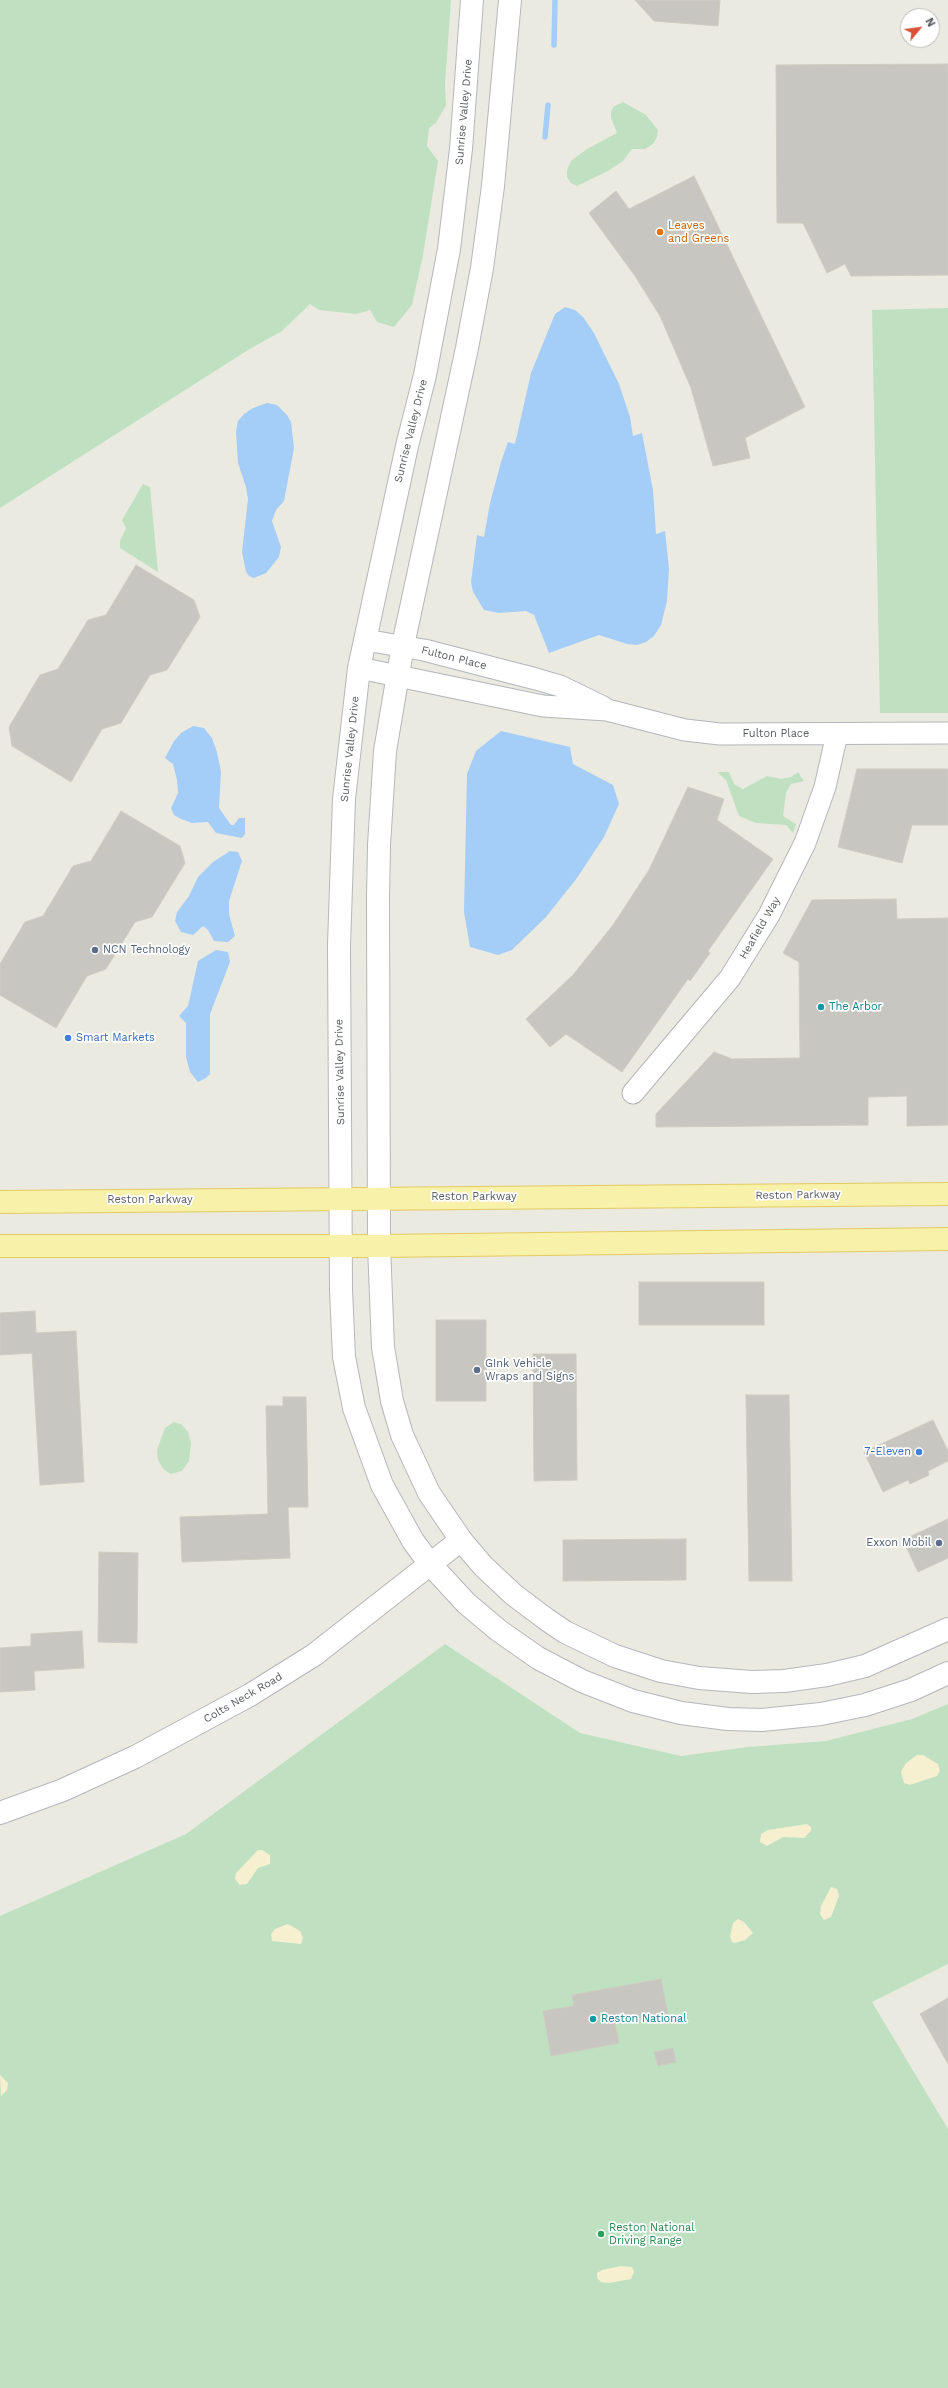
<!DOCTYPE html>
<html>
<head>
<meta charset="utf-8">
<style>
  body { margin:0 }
  #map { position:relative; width:948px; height:2388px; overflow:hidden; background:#ebeae1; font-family:"Work Sans",sans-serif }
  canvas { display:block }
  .north { position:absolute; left:900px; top:8px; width:40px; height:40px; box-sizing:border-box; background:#fff; border:1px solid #bdbec0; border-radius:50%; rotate:61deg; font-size:11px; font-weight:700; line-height:16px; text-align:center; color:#595c61 }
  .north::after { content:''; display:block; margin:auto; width:14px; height:18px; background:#da5138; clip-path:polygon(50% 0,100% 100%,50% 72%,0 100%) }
</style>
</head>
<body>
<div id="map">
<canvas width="948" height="2388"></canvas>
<div class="north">N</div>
</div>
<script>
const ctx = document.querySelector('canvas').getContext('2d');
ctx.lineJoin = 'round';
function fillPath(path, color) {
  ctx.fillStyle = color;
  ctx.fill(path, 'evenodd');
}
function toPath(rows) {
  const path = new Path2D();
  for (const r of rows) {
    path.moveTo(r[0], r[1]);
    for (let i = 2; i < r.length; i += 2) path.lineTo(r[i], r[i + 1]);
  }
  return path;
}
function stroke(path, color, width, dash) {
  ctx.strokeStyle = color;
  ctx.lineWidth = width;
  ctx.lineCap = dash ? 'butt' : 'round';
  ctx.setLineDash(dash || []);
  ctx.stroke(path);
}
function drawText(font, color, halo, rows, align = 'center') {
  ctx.font = font + ' "Work Sans",sans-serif';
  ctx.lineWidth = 3.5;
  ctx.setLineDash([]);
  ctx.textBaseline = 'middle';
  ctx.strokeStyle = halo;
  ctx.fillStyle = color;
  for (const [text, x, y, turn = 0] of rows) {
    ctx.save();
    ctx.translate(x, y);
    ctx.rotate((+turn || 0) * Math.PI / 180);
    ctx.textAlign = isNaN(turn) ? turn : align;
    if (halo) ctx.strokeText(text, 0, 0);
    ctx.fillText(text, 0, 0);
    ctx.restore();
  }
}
const green = toPath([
  [0,0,451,0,445,85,446,105,436,123,429,128,427,146,438,161,423,255,412,305,394,327,377,322,370,310,356,314,319,310,310,304,282,331,248,350,0,508],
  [623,102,646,115,658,130,657,137,653,144,645,149,632,149,623,161,608,171,577,186,571,183,567,177,567,170,571,161,587,149,617,133,611,118,611,112,613,107],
  [948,308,948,713,880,713,872,310],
  [143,484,150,487,158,572,120,548,120,541,126,528,122,520],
  [717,772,729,772,734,784,743,789,767,776,781,779,791,777,798,772,804,781,791,784,786,793,783,816,796,824,793,833,786,825,756,823,739,816,726,780],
  [174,1422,181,1424,188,1432,191,1443,189,1461,182,1471,171,1474,163,1469,158,1460,157,1450,165,1428],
  [445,1644,580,1733,681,1756,748,1747,826,1741,912,1719,948,1704,948,1964,872,2002,948,2129,948,2388,0,2388,0,1916,186,1834]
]);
const sand = toPath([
  [917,1755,923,1755,938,1764,940,1771,937,1776,910,1785,904,1783,901,1772,906,1763],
  [807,1824,811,1827,811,1831,804,1838,783,1837,767,1846,760,1842,761,1834,768,1830],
  [258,1850,262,1850,270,1855,270,1864,258,1868,247,1884,240,1885,235,1879,236,1873],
  [831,1887,837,1889,839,1896,831,1917,824,1920,820,1914,821,1906],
  [738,1919,744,1922,753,1933,745,1940,735,1943,732,1942,730,1936,733,1923],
  [288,1924,300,1931,303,1938,301,1944,272,1941,271,1934,275,1929],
  [0,2075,8,2083,7,2090,1,2096],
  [621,2266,632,2267,634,2272,631,2279,609,2283,601,2282,597,2278,597,2273,602,2270]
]);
const water = toPath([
  [565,307,575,310,583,317,594,333,619,384,630,417,633,436,642,433,653,490,656,534,665,531,669,569,667,601,661,625,654,636,646,642,637,645,627,644,599,635,549,653,534,615,526,611,499,613,484,610,473,592,471,582,477,535,484,537,490,503,501,462,508,442,515,444,531,373,555,314],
  [267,403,277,405,287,415,291,422,294,448,284,501,276,510,272,521,281,547,279,557,266,573,254,578,249,576,246,572,242,552,248,499,246,487,238,463,236,432,238,421,244,414,253,408],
  [193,726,204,728,212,738,217,752,221,772,219,808,231,825,234,825,239,818,245,818,245,834,242,838,216,833,208,822,192,823,181,819,174,815,171,808,178,793,177,780,173,764,165,758,174,741,181,733],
  [501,731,570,747,573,764,613,785,619,804,604,837,577,878,546,917,512,950,498,955,470,947,464,912,467,774,476,751],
  [230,851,238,852,242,861,229,901,229,914,235,936,228,942,214,941,208,930,203,926,193,935,181,932,175,921,177,912,189,896,198,877,213,862],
  [216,950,228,952,230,962,210,1014,210,1074,206,1078,198,1082,190,1072,186,1057,186,1023,179,1016,188,1006,198,961]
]);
const stream = toPath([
  [554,45,555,0],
  [545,137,548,105]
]);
const building = toPath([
  [635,0,720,0,718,26,654,21,635,0],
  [948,64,948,275,851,276,845,264,827,273,803,223,777,223,776,65,948,64],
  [694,176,805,407,745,438,750,458,713,466,691,388,660,316,635,276,589,213,616,191,629,209,694,176],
  [136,565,194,600,200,617,167,670,150,675,121,723,102,729,71,782,12,746,9,727,40,675,58,669,88,620,106,615,136,565],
  [857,769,948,769,948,825,912,825,902,863,838,847,857,769],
  [688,787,724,799,717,820,773,859,708,951,710,953,690,981,688,979,622,1072,566,1034,550,1047,526,1019,573,975,613,925,649,870,688,787],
  [121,811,180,846,185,863,152,917,135,922,106,969,87,976,56,1028,0,995,0,964,25,922,43,916,73,866,91,861,121,811],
  [896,899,897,919,948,918,948,1125,907,1126,907,1096,868,1097,868,1125,656,1127,656,1114,714,1052,732,1059,800,1058,799,962,783,953,812,900,896,899],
  [639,1282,764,1282,764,1325,639,1325,639,1282],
  [35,1311,36,1333,76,1331,84,1482,40,1485,32,1353,0,1355,0,1313,35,1311],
  [436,1320,486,1320,486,1401,436,1401,436,1320],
  [533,1354,576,1354,577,1480,534,1481,533,1354],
  [746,1395,789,1395,792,1581,749,1581,746,1395],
  [283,1397,306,1397,308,1507,288,1507,290,1558,182,1562,180,1517,268,1514,266,1406,283,1406,283,1397],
  [933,1420,948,1451,948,1461,928,1471,929,1475,910,1484,908,1480,883,1492,864,1452,933,1420],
  [948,1519,948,1558,918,1572,903,1540,948,1519],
  [686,1539,686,1580,563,1581,563,1540,686,1539],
  [99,1552,138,1553,137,1643,98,1642,99,1552],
  [82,1631,84,1668,34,1671,35,1690,0,1692,0,1648,31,1646,31,1634,82,1631],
  [661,1979,668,2014,615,2024,619,2043,551,2056,543,2011,574,2006,572,1995,661,1979],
  [948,1998,948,2064,920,2014,948,1998],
  [673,2048,676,2062,658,2066,654,2052,673,2048]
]);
const minor = toPath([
  [365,640,424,650,536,679,560,686,603,707],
  [359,668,543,706,607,710,685,730,720,734,948,733],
  [633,1093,730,978,769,915,805,843,825,787,837,734]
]);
const tertiary = toPath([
  [0,1813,63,1790,135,1757,250,1695,314,1655,461,1540]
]);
const secondary = toPath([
  [472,0,461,149,449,249,425,375,407,446,359,668,344,799,339,945,341,1290,344,1357,354,1408,382,1485,413,1541,430,1564,466,1603,498,1630,538,1658,582,1681,633,1701,681,1713,728,1719,762,1720,821,1714,865,1705,911,1690,948,1673],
  [510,0,493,186,482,268,467,348,403,645,385,751,379,845,378,898,379,1246,383,1347,392,1401,402,1435,429,1493,461,1540,483,1566,514,1595,546,1619,565,1632,615,1656,661,1671,699,1678,752,1682,784,1681,827,1675,865,1666,948,1629]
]);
const primary = toPath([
  [0,1202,948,1194],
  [0,1246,379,1246,948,1239]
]);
const markers = [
  [660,232,4,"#e8710a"],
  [95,950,4,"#5c6f8a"],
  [821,1007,4,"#0f9aa8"],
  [68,1038,4,"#3f7fe0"],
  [477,1370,4,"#5c6f8a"],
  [919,1452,4,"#3f7fe0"],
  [939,1543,4,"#5c6f8a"],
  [593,2019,4,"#0f9aa8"],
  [601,2234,4,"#2e9e5b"]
];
const streetNames = [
  ["Sunrise Valley Drive",464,112,-85],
  ["Sunrise Valley Drive",411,431,-76],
  ["Fulton Place",454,658,14],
  ["Fulton Place",776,734],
  ["Sunrise Valley Drive",350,749,-84],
  ["Heafield Way",760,928,-60],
  ["Sunrise Valley Drive",340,1072,-91],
  ["Reston Parkway",798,1195,-1],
  ["Reston Parkway",474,1197],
  ["Reston Parkway",150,1200],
  ["Colts Neck Road",243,1698,-30]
];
const foodNames = [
  ["Leaves",668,226],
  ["and Greens",668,239]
];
const serviceNames = [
  ["NCN Technology",103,950],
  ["GInk Vehicle",485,1364],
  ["Wraps and Signs",485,1377],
  ["Exxon Mobil",931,1543,"right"]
];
const cultureNames = [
  ["The Arbor",829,1007],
  ["Reston National",601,2019]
];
const shopNames = [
  ["Smart Markets",76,1038],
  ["7-Eleven",911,1452,"right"]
];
const leisureNames = [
  ["Reston National",609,2228],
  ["Driving Range",609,2241]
];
fillPath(green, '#bfe1c1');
fillPath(sand, '#f6f0d1');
fillPath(water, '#a4cdf8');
stroke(stream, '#a4cdf8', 5.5);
fillPath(building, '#c8c6c0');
stroke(building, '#cfccc0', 1);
stroke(minor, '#b3b6ba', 23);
stroke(tertiary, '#b3b6ba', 24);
stroke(secondary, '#b5b7bc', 24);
stroke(primary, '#e5ca60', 24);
stroke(minor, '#fff', 21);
stroke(tertiary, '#fff', 22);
stroke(secondary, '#fff', 22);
stroke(primary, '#f8f1a9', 22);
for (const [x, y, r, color] of markers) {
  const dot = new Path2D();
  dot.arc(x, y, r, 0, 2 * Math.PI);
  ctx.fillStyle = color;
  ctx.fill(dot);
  stroke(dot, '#fff', 1.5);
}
drawText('11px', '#595c61', '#fff', streetNames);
drawText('11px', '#c56008', '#fff', foodNames, 'left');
drawText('11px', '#4e5e75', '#fff', serviceNames, 'left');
drawText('11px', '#0d838f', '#fff', cultureNames, 'left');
drawText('11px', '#366cbe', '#fff', shopNames, 'left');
drawText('11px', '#27864d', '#fff', leisureNames, 'left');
</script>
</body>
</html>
